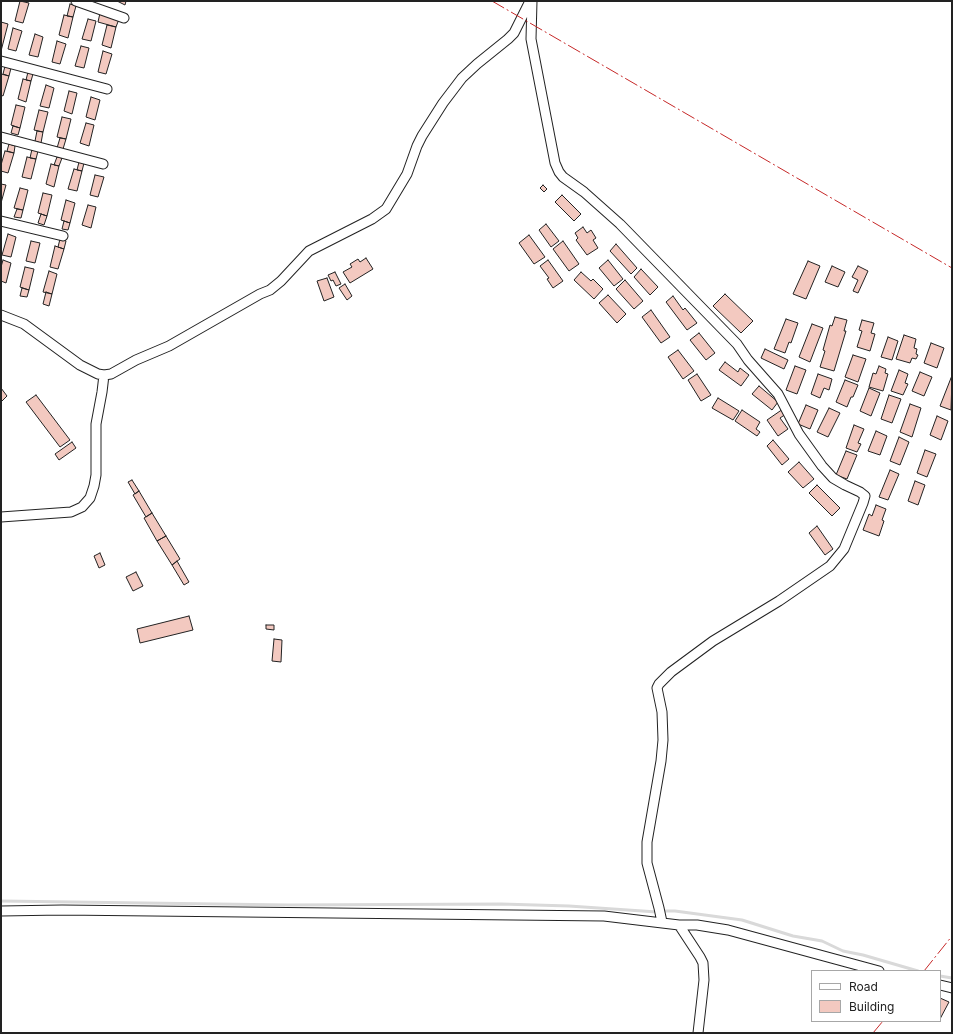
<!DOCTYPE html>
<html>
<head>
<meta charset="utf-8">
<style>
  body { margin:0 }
  #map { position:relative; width:953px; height:1034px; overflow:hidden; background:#fff; font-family:Inter,sans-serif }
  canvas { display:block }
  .frame { position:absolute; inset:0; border:2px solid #222; pointer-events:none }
  .legend { position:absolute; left:811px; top:970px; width:130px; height:52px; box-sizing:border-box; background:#fff; border:1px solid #a7a7a7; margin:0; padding:5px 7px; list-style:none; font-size:12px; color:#222 }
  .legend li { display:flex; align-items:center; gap:8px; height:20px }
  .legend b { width:20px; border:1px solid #a7a7a7 }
</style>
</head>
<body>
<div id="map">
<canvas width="953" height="1034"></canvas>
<div class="frame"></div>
<ul class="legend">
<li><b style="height:5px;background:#fff"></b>Road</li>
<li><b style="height:11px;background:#f3c9c0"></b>Building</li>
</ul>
</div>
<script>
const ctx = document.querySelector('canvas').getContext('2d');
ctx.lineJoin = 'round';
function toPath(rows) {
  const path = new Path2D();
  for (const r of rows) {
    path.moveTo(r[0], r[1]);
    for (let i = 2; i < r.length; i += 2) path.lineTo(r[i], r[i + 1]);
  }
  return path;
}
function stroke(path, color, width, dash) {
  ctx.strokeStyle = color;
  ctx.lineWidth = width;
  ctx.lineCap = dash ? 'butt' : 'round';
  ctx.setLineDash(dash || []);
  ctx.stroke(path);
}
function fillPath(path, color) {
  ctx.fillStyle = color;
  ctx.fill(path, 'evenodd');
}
const stream = toPath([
  [1,901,288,905,501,904,569,906,657,912],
  [663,911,675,911,742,920,793,936,822,941,843,951,863,955,918,971],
  [940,976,952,978]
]);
const building = toPath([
  [20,1,29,3,23,23,15,21,20,1],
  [117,1,126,1,125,5,117,1],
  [70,4,76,6,73,17,67,16,70,4],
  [100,13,119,19,116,27,98,22,100,13],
  [64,15,73,17,68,38,59,35,64,15],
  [88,19,96,21,91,41,82,39,88,19],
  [1,22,8,24,1,51,1,22],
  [107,25,116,27,111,48,102,45,107,25],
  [13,28,22,31,16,51,8,49,13,28],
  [35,34,43,37,38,57,29,55,35,34],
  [57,41,66,44,60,64,52,62,57,41],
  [81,46,89,48,84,68,75,66,81,46],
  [103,51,112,54,106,74,98,72,103,51],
  [5,66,11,68,9,76,3,74,5,66],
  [28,72,33,74,31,81,26,80,28,72],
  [1,74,9,76,3,96,1,95,1,74],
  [23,79,31,81,26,102,18,99,23,79],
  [46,85,54,88,49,108,40,106,46,85],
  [69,91,77,93,72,114,64,111,69,91],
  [91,97,100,100,95,120,86,117,91,97],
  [16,105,25,107,20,128,11,125,16,105],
  [39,110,48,112,43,132,34,130,39,110],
  [62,117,71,119,66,139,57,137,62,117],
  [86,123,94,125,89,146,80,143,86,123],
  [13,126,20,128,18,135,11,133,13,126],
  [37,131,43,132,41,143,35,141,37,131],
  [60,138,66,139,63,149,57,148,60,138],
  [9,144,15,146,14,153,7,151,9,144],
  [32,149,38,151,36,159,30,158,32,149],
  [5,151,14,153,8,173,1,171,1,165,5,151],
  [27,157,36,159,31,179,22,177,27,157],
  [57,157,62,158,59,166,54,165,57,157],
  [79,162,84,163,82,171,77,170,79,162],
  [51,164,59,166,54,187,46,184,51,164],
  [74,169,82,171,77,191,68,189,74,169],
  [95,175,104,177,98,197,90,195,95,175],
  [1,184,6,185,1,203,1,184],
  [543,185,547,189,544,192,540,188,543,185],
  [20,188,28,190,23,210,14,208,20,188],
  [43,193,52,195,47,216,38,213,43,193],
  [562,195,581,214,574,221,555,202,562,195],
  [66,200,75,203,70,223,61,220,66,200],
  [88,205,96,207,91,228,82,225,88,205],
  [17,209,23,210,21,218,14,217,17,209],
  [41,214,47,216,44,225,38,223,41,214],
  [64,221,70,223,68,230,62,229,64,221],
  [546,224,559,241,551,247,539,230,546,224],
  [583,227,587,233,591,230,596,238,593,240,598,248,587,255,576,240,578,238,575,233,583,227],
  [8,234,16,237,11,257,2,255,8,234],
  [529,235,545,257,534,264,519,243,529,235],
  [60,239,66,241,64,249,58,247,60,239],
  [31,241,40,243,35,263,26,261,31,241],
  [563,241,579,264,569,271,553,249,563,241],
  [616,244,637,268,631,274,610,251,616,244],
  [55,246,64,249,58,269,50,267,55,246],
  [366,258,373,269,350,283,343,272,352,267,350,264,358,259,360,262,366,258],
  [3,260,11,263,6,283,1,281,1,267,3,260],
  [548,260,563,281,553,288,547,279,549,278,540,266,548,260],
  [608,260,623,279,614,286,599,268,608,260],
  [808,261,820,266,806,299,793,294,808,261],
  [832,266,845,272,838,287,825,282,832,266],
  [858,266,868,271,858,293,853,291,858,280,852,277,858,266],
  [25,267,34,269,29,290,20,287,25,267],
  [641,269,658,287,650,295,634,277,641,269],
  [49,271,57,274,52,294,43,292,49,271],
  [335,272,341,284,336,286,333,280,331,281,328,275,335,272],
  [581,272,591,281,593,279,603,289,594,299,574,280,581,272],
  [327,278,334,297,324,301,317,281,327,278],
  [625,280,643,301,634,309,616,289,625,280],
  [345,284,352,296,347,300,339,288,345,284],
  [22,288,29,290,27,297,20,296,22,288],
  [46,292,52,294,49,306,43,304,46,292],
  [725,294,753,321,741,333,713,306,725,294],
  [608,295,626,314,617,323,599,303,608,295],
  [673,296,683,310,685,308,697,323,687,330,666,302,673,296],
  [651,310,670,337,661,343,642,317,651,310],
  [835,317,847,320,844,331,846,331,834,371,820,367,825,351,823,350,830,325,832,326,835,317],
  [786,319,798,323,791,343,789,342,785,353,774,349,786,319],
  [862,320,874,323,871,333,875,334,870,351,857,347,862,331,859,330,862,320],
  [812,324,823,328,810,362,799,357,812,324],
  [699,333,715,353,706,360,690,340,699,333],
  [904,335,916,339,914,348,917,349,916,354,918,355,916,359,912,358,910,363,896,359,904,335],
  [888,337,898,341,892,360,881,357,888,337],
  [931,343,944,348,937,368,924,363,931,343],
  [765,349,788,360,784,369,761,358,765,349],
  [678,350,694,371,683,379,668,357,678,350],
  [853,355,866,359,858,382,845,377,853,355],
  [725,362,738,372,740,368,749,375,741,386,719,370,725,362],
  [795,366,806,370,797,394,786,390,795,366],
  [879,366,886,369,885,373,888,374,883,391,869,387,873,373,876,374,879,366],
  [899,370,908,374,905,383,908,384,903,395,891,391,899,370],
  [920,372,932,377,924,396,912,391,920,372],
  [697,374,711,395,701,401,688,380,697,374],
  [818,374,832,379,829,390,824,388,820,398,811,394,818,374],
  [951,378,952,378,951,410,940,406,951,378],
  [845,380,858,385,853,397,851,397,847,407,836,402,845,380],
  [759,386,778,402,772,410,752,394,759,386],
  [1,388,7,396,1,402,1,388],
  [869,388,880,393,871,416,860,411,869,388],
  [36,395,70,440,60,447,26,402,36,395],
  [889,395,901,399,892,423,881,419,889,395],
  [718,398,739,411,733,420,712,408,718,398],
  [910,404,921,408,912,437,900,432,910,404],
  [806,405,818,410,810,429,798,424,806,405],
  [829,408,840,413,828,437,817,432,829,408],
  [783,409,786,414,780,418,788,429,778,436,767,420,783,409],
  [742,410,760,422,756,429,760,432,757,436,735,421,742,410],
  [937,416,948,421,941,440,930,435,937,416],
  [854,425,864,429,858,443,861,444,857,452,846,448,854,425],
  [876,431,887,436,880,455,868,451,876,431],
  [899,437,909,442,900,465,890,461,899,437],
  [773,440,789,459,782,465,767,446,773,440],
  [72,442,76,448,59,460,55,454,72,442],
  [925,450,936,454,927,477,917,473,925,450],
  [846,451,857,455,847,479,836,475,846,451],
  [799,462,814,479,803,488,788,472,799,462],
  [890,470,899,474,888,500,879,497,890,470],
  [132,480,139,491,135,494,128,482,132,480],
  [915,481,925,485,918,505,908,501,915,481],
  [817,485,840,508,832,516,809,493,817,485],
  [139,491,152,513,146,517,133,495,139,491],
  [876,505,886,509,882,520,884,521,879,536,863,530,869,514,872,516,876,505],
  [152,513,166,536,157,541,144,518,152,513],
  [817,526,833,549,825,555,809,533,817,526],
  [166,536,180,559,172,565,157,541,166,536],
  [100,553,105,565,99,568,94,556,100,553],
  [177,561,189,582,184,585,172,565,177,561],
  [136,572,143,586,133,591,126,577,136,572],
  [189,616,193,630,140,643,137,629,189,616],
  [266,625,274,625,274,630,266,629,266,625],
  [274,639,282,640,281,662,272,661,274,639],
  [940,998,949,1002,940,1019,940,998]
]);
const street = toPath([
  [76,1,124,18],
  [532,1,531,39,555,163,559,172,563,177,584,192,620,224,737,344,748,360,778,394,799,434,822,466,833,478,845,485,860,492,865,496,863,503,844,549,830,566,779,601,713,641,671,672,659,684,657,688,662,712,663,740,661,761,647,842,647,863,659,908,662,922],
  [1,61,107,89],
  [1,137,103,164],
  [1,221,63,236],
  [1,315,24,324,80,365,98,374,104,375,111,374,136,360,169,346,260,294,270,290,281,281,309,251,372,219,386,209,407,174,417,146,422,136,443,103,462,78,477,64,508,39,514,33,530,1],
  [1,517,71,512,82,507,90,498,94,486,96,475,96,424,102,392,104,375],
  [1,911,62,910,604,916,679,925,697,925,728,930,879,971],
  [679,925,700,957,703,963,704,980,698,1033],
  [940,985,952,988]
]);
const power = toPath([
  [492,1,952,268],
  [924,971,952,936],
  [873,1033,883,1021]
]);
stroke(stream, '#d9d9d9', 3);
fillPath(building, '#f3c9c0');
stroke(building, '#222', 1);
stroke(street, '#222', 11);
stroke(street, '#fff', 9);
stroke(power, '#c62828', 1, [14, 3, 2, 3]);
</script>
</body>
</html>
